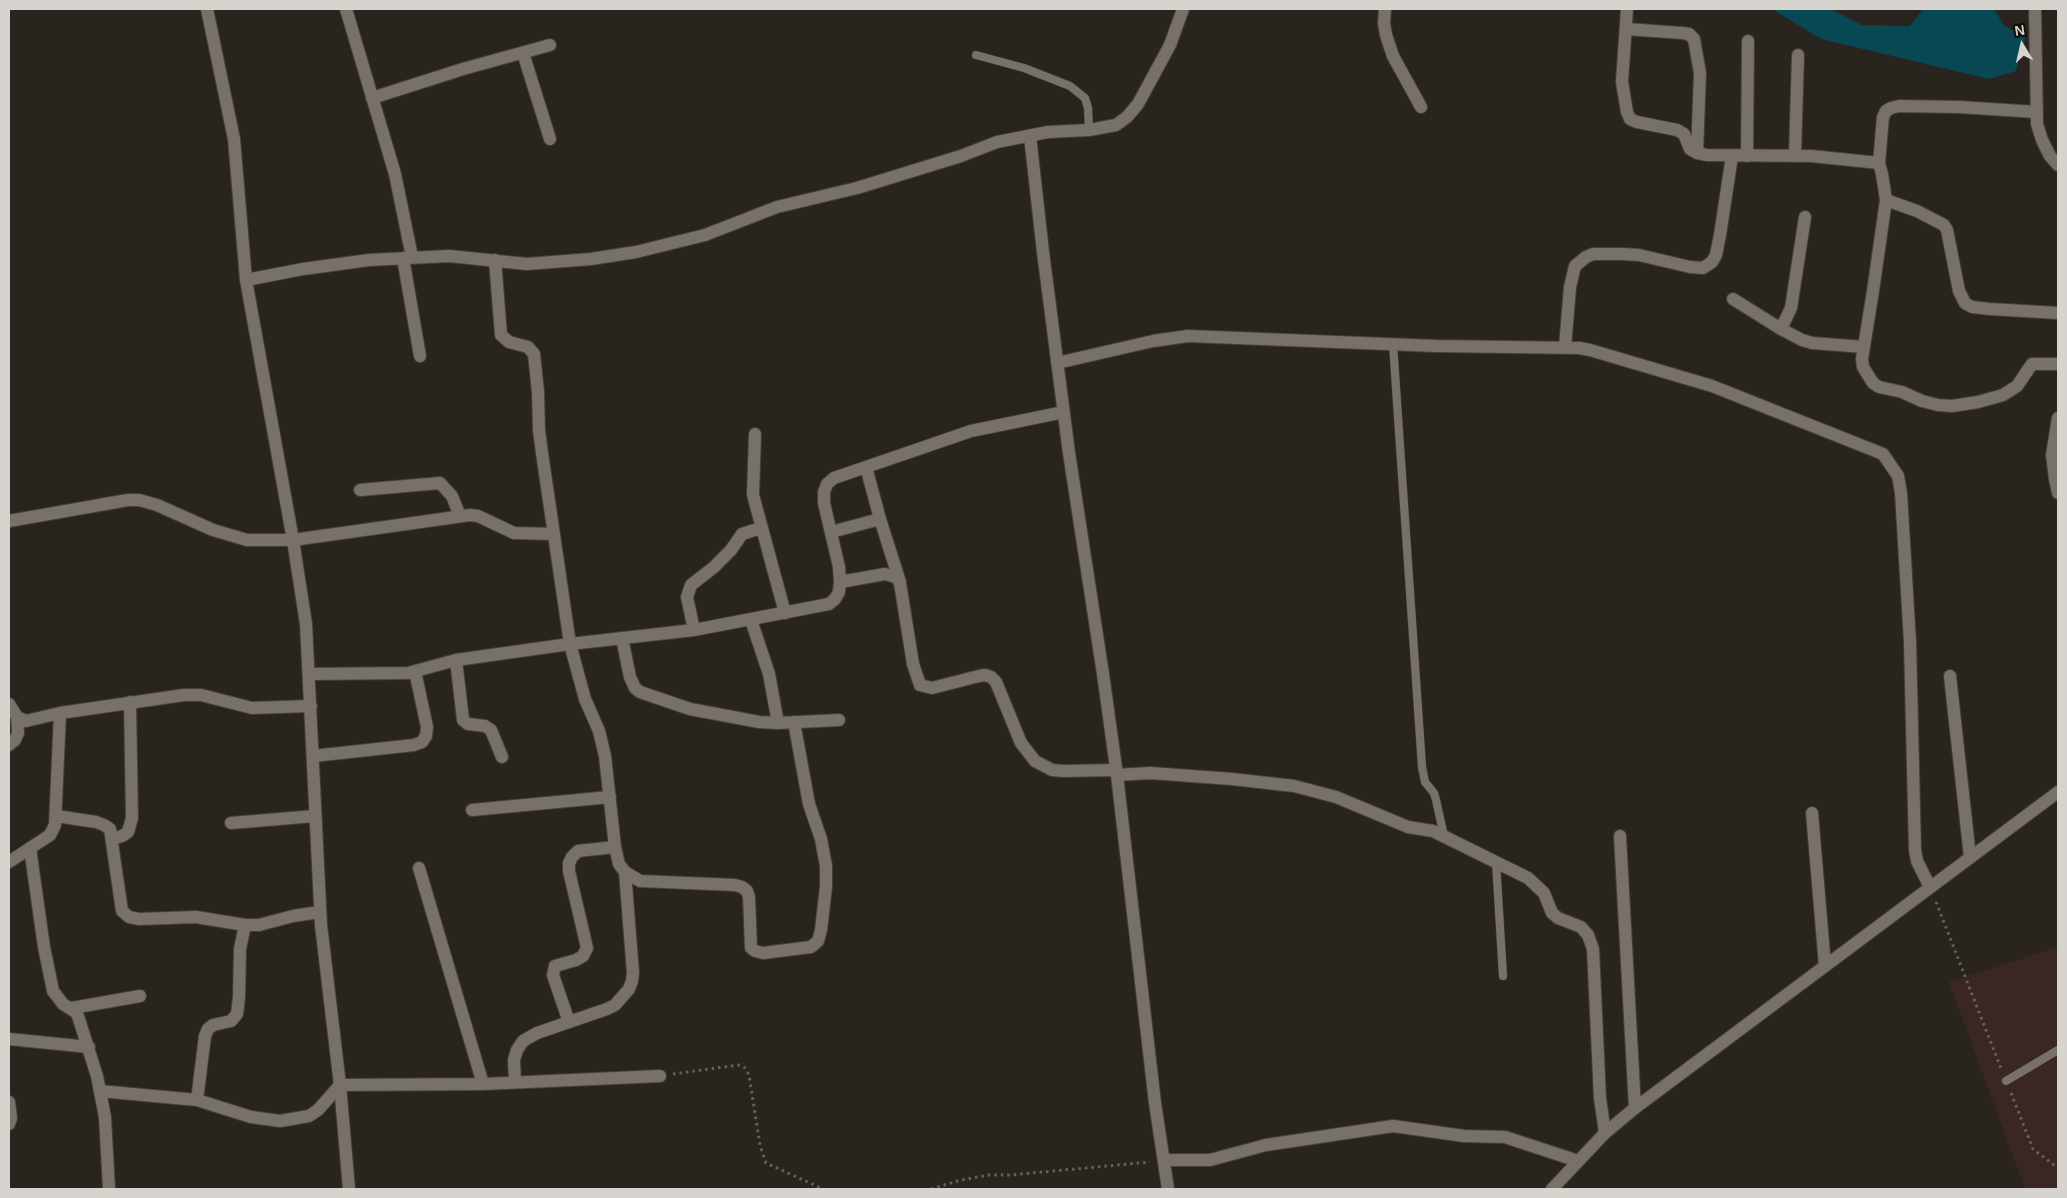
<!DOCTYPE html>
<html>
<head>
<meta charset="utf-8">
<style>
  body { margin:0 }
  #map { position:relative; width:2067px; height:1198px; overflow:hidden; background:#29241d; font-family:Helvetica,sans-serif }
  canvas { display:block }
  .frame { position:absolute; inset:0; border:10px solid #d7d3ce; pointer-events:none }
  .north { position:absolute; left:1997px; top:20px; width:50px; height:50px; -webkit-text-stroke:4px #100e0b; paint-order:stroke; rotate:351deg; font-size:14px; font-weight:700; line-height:20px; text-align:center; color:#d7d3ce }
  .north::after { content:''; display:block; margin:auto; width:18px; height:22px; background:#d7d3ce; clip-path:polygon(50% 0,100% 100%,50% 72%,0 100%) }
</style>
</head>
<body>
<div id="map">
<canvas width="2067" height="1198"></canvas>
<div class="frame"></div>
<div class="north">N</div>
</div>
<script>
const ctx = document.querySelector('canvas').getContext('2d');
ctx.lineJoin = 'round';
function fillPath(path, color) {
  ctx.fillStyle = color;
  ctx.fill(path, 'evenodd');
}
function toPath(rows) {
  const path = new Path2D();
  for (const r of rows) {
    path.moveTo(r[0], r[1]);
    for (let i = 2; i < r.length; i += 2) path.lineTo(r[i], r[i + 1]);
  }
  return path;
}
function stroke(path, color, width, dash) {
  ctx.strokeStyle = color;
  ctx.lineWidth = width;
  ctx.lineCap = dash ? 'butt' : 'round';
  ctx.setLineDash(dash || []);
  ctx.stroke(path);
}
const industrial = toPath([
  [2058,947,2058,1189,2025,1189,1949,982]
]);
const water = toPath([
  [1772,9,1831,9,1862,25,1910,26,1923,9,1994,9,2004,25,2025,38,2016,71,1989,79,1821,39]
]);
const path = toPath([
  [1936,902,2002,1071],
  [673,1074,731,1066,739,1065,745,1068,749,1075,760,1145,766,1163,823,1189],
  [2011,1093,2033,1149,2058,1168],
  [931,1189,961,1180,989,1175,1010,1175,1150,1162]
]);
const service = toPath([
  [976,55,1024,68,1070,86,1085,98,1088,108,1089,130],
  [1393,344,1422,767,1425,782,1434,793,1436,800,1444,836],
  [1496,862,1503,976],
  [2006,1081,2058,1050]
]);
const minor = toPath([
  [346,9,395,174,412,257],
  [1385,9,1384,23,1386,35,1393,56,1421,107],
  [1627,9,1622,82,1627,112,1630,119,1637,122,1677,130,1684,134,1690,149,1697,153,1707,155,1811,156,1879,163],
  [2035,9,2037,124,2042,140,2050,156,2058,165],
  [1626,29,1682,33,1689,34,1694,39,1700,73,1697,153],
  [523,53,550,139],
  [372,98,463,69,550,45],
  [2037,112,1959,107,1899,106,1891,108,1886,111,1883,117,1879,163,1882,174,1886,200,1873,291,1862,359,1863,367,1873,383,1879,387,1902,392,1922,401,1938,405,1952,406,1978,402,2003,395,2017,386,2032,364,2058,364],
  [1030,136,1043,252,1069,453,1103,674,1117,775,1155,1103,1168,1189],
  [1795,155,1798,55],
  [1747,156,1748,41],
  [1886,200,1917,211,1944,225,1947,230,1959,291,1965,303,1972,307,1990,309,2058,313],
  [403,258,420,356],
  [495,260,501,335,509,342,528,347,534,354,538,392,539,430,542,453,570,644,585,699,599,731,605,756,615,847,619,864,625,872,640,881,735,885,742,887,747,891,749,897,751,948,755,951,763,953,811,947,818,941,821,930,826,887,826,866,821,839,809,804,794,722],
  [246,280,303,269,369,260,449,256,527,264,591,259,636,252,705,235,777,207,857,188,961,156,997,142,1048,132,1089,130,1116,125,1127,117,1138,104,1170,45,1183,9],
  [1733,299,1781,329,1802,340,1812,343,1864,347],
  [1781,329,1791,308,1805,217],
  [1565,347,1570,287,1575,266,1586,257,1593,254,1622,254,1639,255,1690,267,1703,268,1712,262,1716,255,1720,235,1732,156],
  [1057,363,1153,341,1188,336,1436,346,1579,348,1590,350,1712,386,1883,454,1898,476,1901,493,1910,642,1915,850,1917,861,1930,887],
  [2058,418,2052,455,2055,479,2058,493],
  [755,434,753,495,785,613],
  [866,467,880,519,900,582],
  [360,490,440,483,452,496,460,516],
  [9,521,128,500,139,500,157,505,213,530,247,540,293,540,470,515,478,516,514,533,554,534],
  [831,532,880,519],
  [840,582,885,574,896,577,900,583,913,664,920,685,932,688,979,676,985,675,991,677,996,682,1021,743,1035,761,1052,770,1063,771,1116,770],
  [751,620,769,674,778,723],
  [694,630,687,597,691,585,714,567,731,550,742,534,761,528],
  [622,638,630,677,635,688,640,692,690,709,759,722,778,723,839,720],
  [456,660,463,720,468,724,485,726,491,730,502,757],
  [309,674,408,673,456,660,570,644,694,630,829,604,835,599,839,592,840,582,839,567,824,503,824,492,827,484,834,478,971,431,1064,412],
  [1950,676,1970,857],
  [9,704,17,717,26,721,60,713,184,695,201,695,252,708,311,706],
  [9,745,15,740,18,733,17,717],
  [313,756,414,745,422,742,426,736,427,727,415,671],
  [1117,775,1150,773,1232,779,1294,786,1336,797,1408,827,1433,831,1528,878,1544,893,1552,913,1558,918,1581,927,1588,935,1593,949,1600,1098,1605,1133],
  [472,810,610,797],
  [1812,813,1825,966],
  [56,816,96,822,104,825,110,829,122,911,129,917,139,919,196,917,245,925,259,925,293,916,320,912],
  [231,823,315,816],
  [1620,836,1635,1108],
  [112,839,122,836,128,832,132,818,130,702],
  [30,848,44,947,53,991,63,1004,77,1013,97,1076,105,1117,109,1189],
  [9,862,50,835,55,825,60,713],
  [419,868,483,1084],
  [72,1008,140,996],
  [569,1022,553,975,555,966,576,960,583,956,587,948,569,871,569,863,572,857,578,851,615,847],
  [9,1039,89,1047],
  [515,1082,514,1060,517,1050,523,1041,537,1033,607,1009,615,1005,629,989,632,981,633,973,625,872],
  [100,1091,197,1100,251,1117,280,1121,309,1116,318,1110,340,1085,483,1084,660,1076],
  [197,1100,205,1036,208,1029,213,1025,231,1021,237,1014,239,997,240,949,245,925],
  [9,1102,11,1118,9,1124],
  [1164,1160,1210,1160,1266,1145,1393,1126,1464,1136,1505,1137,1578,1161]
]);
const tertiary = toPath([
  [207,9,234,139,246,280,293,540,306,624,321,925,340,1085,349,1189],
  [1552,1189,1605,1133,1635,1108,2058,792]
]);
fillPath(industrial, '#3a2723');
fillPath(water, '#074852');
stroke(service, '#45403b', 9);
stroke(minor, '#45403b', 14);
stroke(tertiary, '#45403b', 14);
stroke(path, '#65615b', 3, [2.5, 4]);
stroke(service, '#777168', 8);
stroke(minor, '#777168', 12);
stroke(tertiary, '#777168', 12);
</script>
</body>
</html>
